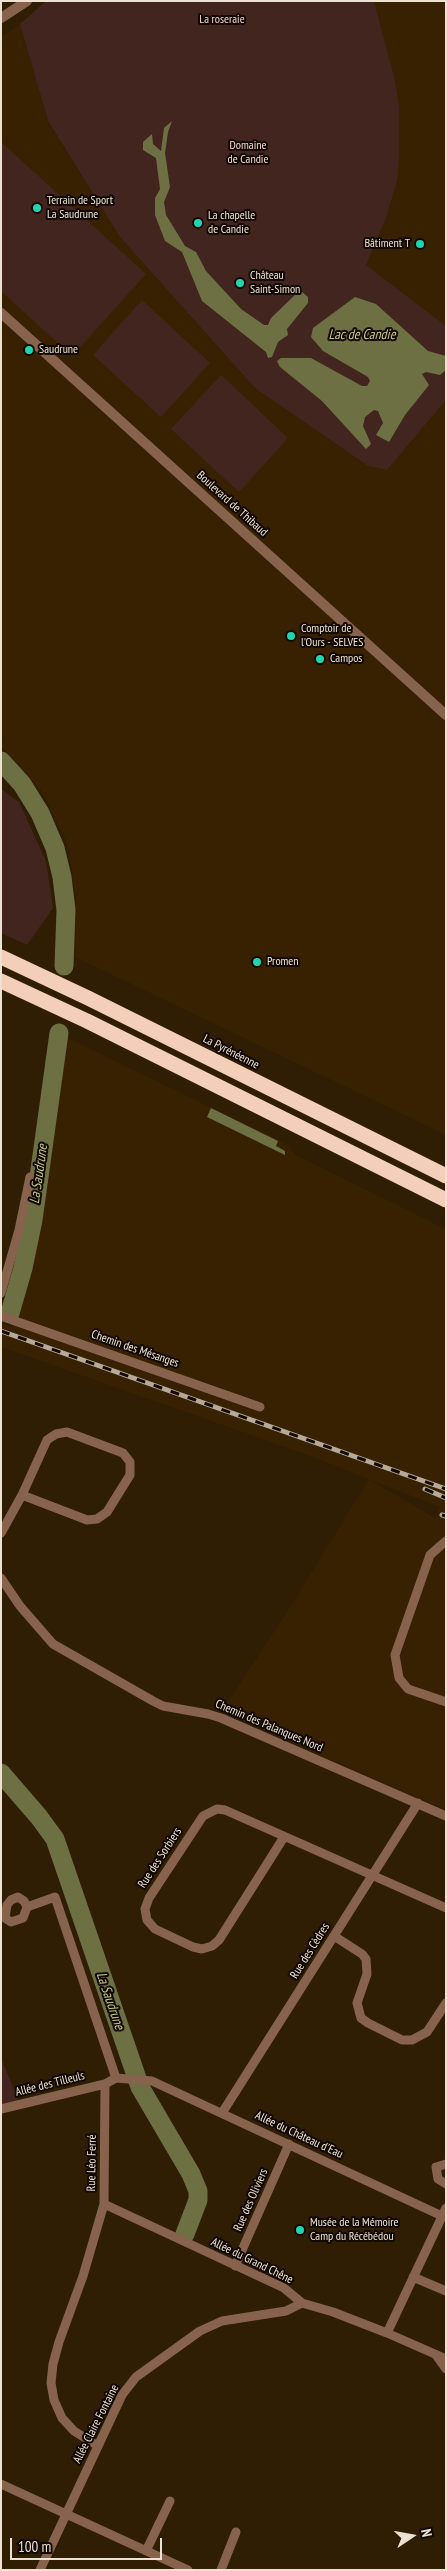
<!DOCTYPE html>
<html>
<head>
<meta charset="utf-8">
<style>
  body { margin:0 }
  #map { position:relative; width:447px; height:2571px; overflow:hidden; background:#2f1d04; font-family:"PT Sans Narrow",sans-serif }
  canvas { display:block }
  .frame { position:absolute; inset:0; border:2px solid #ede1d3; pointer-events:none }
  .north { position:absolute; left:387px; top:2511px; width:50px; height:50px; -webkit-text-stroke:4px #110902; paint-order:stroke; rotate:78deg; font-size:14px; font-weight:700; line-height:20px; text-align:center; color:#ede1d3 }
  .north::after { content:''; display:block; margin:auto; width:18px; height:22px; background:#ede1d3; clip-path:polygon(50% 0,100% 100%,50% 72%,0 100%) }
  .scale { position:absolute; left:10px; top:2538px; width:152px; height:22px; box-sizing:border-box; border:2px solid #ede1d3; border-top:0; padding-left:6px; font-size:15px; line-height:18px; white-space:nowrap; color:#ede1d3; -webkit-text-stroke:4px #110902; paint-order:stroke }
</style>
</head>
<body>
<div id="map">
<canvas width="447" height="2571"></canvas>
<div class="frame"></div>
<div class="north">N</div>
<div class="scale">100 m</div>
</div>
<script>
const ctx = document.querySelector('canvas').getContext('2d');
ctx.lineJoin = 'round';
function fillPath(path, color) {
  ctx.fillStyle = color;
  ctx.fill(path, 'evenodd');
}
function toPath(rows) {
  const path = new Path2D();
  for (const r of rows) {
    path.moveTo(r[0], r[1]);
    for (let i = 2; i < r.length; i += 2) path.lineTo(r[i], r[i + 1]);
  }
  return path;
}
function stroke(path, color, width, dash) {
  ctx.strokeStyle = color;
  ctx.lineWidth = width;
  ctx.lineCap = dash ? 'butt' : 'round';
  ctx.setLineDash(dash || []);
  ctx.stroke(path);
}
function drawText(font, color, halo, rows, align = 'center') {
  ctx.font = font + ' "PT Sans Narrow",sans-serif';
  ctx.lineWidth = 4;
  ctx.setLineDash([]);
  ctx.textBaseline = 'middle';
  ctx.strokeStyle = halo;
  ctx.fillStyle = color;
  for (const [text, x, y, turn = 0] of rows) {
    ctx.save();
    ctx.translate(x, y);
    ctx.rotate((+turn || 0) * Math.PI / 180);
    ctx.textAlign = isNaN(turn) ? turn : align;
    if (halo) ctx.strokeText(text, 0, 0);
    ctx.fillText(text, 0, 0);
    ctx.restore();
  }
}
const built = toPath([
  [374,1,446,1,446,326,366,265,386,218,397,181,394,76],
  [20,24,48,122,120,237,255,388,368,466,387,470,446,400,446,1135,75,957,76,900,68,845,41,790,1,746,1,37],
  [64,1036,290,1146,294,1154,446,1229,446,1810,227,1714,224,1708,285,1615,369,1479,305,1454,1,1347,1,1323,11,1327,22,1300,34,1254,50,1162],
  [370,1480,440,1507,436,1518,435,1518]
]);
const green = toPath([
  [46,1,374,1,394,76,399,106,399,159,397,181,386,218,366,265,446,326,446,400,387,470,368,466,255,388,120,237,48,121,20,24],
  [1,142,146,274,72,356,1,291],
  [142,300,210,363,161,417,93,355],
  [221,375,288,438,239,492,171,429],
  [1,789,19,802,46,861,53,908,27,945,1,933],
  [1,2058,20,2104,1,2108]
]);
const water = toPath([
  [172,121,168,132,165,153,170,187,164,202,166,215,185,246,196,252,206,271,241,309,264,325,268,325,271,318,298,292,302,292,308,297,308,303,287,329,288,335,278,342,272,357,268,358,266,352,202,301,182,252,165,241,155,215,155,198,160,189,156,158,143,150,143,142,152,134,153,144,161,151,164,128],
  [355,297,376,304,428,351,446,356,446,370,440,375,426,372,422,374,429,385,405,415,389,442,376,435,383,423,378,411,374,410,365,417,363,426,371,444,366,449,322,401,280,367,277,361,281,358,311,358,362,386,367,386,370,381,368,377,323,351,311,337,313,328],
  [211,1108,278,1141,276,1146,285,1151,285,1155,207,1117]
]);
const river = toPath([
  [1,761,22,784,40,813,55,848,62,877,66,910,64,966],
  [10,1313,23,1268,33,1220,59,1033],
  [1,1773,39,1817,55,1839,140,2087,191,2174,198,2191,198,2200,185,2234]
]);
const minor = toPath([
  [1,1293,19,1230,30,1177],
  [1,1316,260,1407],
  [67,1432,123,1453,130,1462,130,1475,107,1512,97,1519,87,1520,22,1495,47,1440,56,1434,67,1432],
  [1,1533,22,1495],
  [446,1541,430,1555,395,1655,399,1678,408,1689,446,1702],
  [1,1578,20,1606,53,1644,153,1701,163,1706,208,1714,221,1718,446,1816],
  [284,1837,219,1940,212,1946,202,1949,193,1947,155,1929,147,1920,145,1909,149,1898,203,1816,217,1809,225,1810,446,1908],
  [27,1907,23,1918,11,1922,5,1918,7,1905,11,1900,18,1897,24,1901,27,1907,55,1897,116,2078,105,2084,104,2204,83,2276,59,2342,53,2364,51,2383,54,2400,62,2418,74,2431,98,2446],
  [334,1936,362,1954,366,1959,367,1974,357,2003,361,2018,368,2023,402,2040,412,2040,427,2032,446,2003],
  [116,2078,152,2081,442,2216],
  [1,2109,105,2084],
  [222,2113,418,1803],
  [446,2164,436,2167,438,2179,446,2184],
  [104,2204,284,2288,302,2303,333,2312,387,2333,446,2359],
  [235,2266,289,2144],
  [413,2277,446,2291],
  [387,2333,446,2208],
  [436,2355,446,2369],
  [1,2484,188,2570],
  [146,2551,170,2501],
  [40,2570,122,2395,136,2377,200,2331,222,2321,286,2311,302,2303],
  [221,2570,236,2532]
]);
const tertiary = toPath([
  [1,18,27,1],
  [1,313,446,715]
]);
const motorway = toPath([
  [1,957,88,998,446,1176],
  [1,981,87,1021,446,1200]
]);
const rail = toPath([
  [1,1331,446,1489],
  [425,1489,446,1498],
  [442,1515,446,1516]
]);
const markers = [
  [37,208,5,"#21d5b0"],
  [198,223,5,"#21d5b0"],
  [420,244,5,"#21d5b0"],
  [240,283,5,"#21d5b0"],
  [29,350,5,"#21d5b0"],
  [291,636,5,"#21d5b0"],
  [320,659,5,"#21d5b0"],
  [257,962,5,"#21d5b0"],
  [300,2230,5,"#21d5b0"]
];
const parkNames = [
  ["La roseraie",222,20],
  ["Domaine",248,146],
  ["de Candie",248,160]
];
const poiNames = [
  ["Terrain de Sport",47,201],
  ["La Saudrune",47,215],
  ["La chapelle",208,216],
  ["de Candie",208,230],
  ["Bâtiment T",410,244,"right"],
  ["Château",250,276],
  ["Saint-Simon",250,290],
  ["Saudrune",39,350],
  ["Comptoir de",301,629],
  ["l'Ours - SELVES",301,643],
  ["Campos",330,659],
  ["Promen",267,962],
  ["Musée de la Mémoire",310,2223],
  ["Camp du Récébédou",310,2237]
];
const streetNames = [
  ["Boulevard de Thibaud",232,504,42],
  ["La Pyrénéenne",231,1052,27],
  ["Chemin des Mésanges",135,1349,19],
  ["Chemin des Palanques Nord",269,1726,23],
  ["Rue des Sorbiers",160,1858,-57],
  ["Rue des Cèdres",310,1951,-58],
  ["Allée des Tilleuls",50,2084,-14],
  ["Allée du Château d'Eau",299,2135,25],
  ["Rue Léo Ferré",92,2163,-89],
  ["Rue des Oliviers",251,2200,-66],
  ["Allée du Grand Chêne",252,2261,26],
  ["Allée Claire Fontaine",96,2424,-63]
];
const waterNames = [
  ["Lac de Candie",362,335],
  ["La Saudrune",39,1174,-82],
  ["La Saudrune",110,2001,71]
];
fillPath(built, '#382101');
fillPath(green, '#43251f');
fillPath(water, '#6c7042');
stroke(river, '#6c7042', 19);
stroke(minor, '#87634e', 9);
stroke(tertiary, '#87634e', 10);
stroke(motorway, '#f3ceb9', 15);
stroke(rail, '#b7a998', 5);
stroke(rail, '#110902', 3, [9]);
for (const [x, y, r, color] of markers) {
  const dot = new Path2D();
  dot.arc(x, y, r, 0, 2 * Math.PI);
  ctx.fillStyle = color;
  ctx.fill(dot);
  stroke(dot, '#110902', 2);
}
drawText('12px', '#f7d6cf', '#110902', parkNames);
drawText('12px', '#ede1d3', '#110902', poiNames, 'left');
drawText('12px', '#ede1d3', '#110902', streetNames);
drawText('italic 14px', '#c2c87f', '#110902', waterNames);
</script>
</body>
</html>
